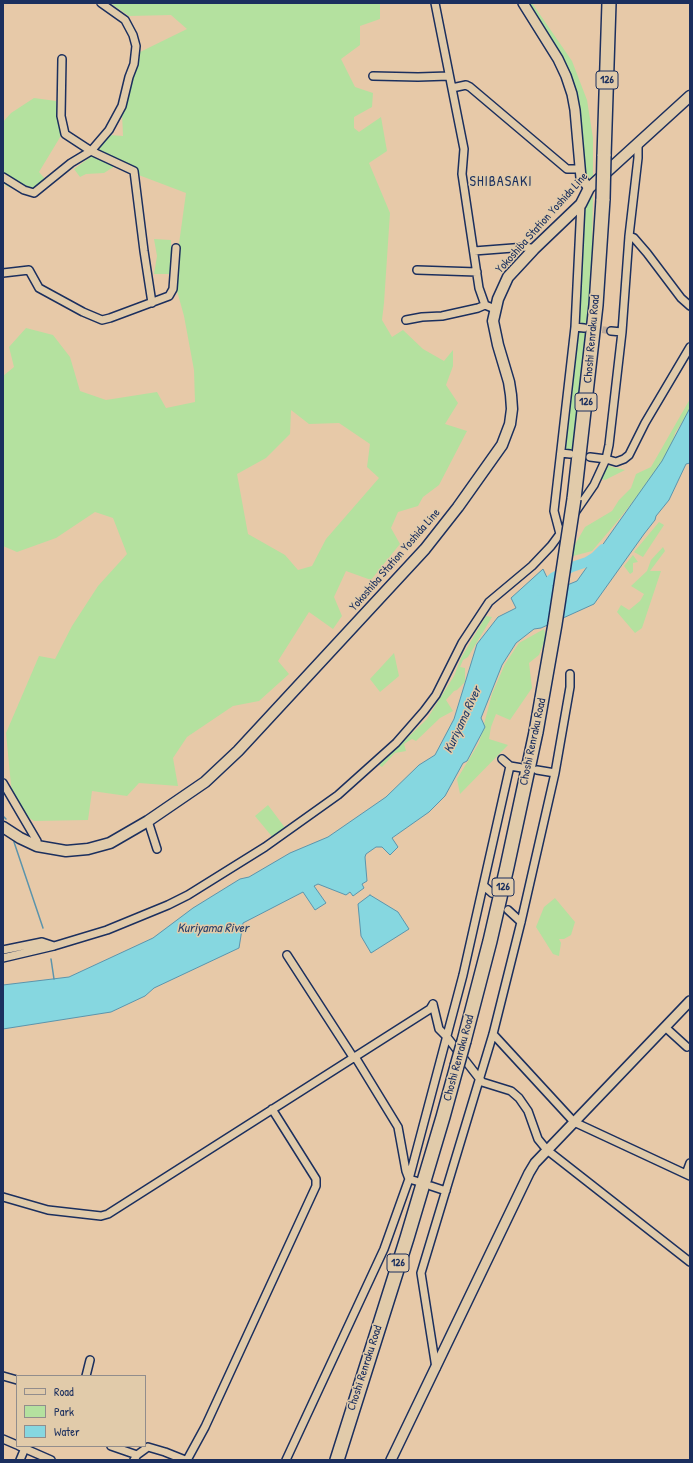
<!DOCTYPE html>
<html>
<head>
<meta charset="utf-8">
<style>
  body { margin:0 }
  #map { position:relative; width:693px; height:1463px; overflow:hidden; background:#e7c9a8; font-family:"Patrick Hand",sans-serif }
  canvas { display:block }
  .frame { position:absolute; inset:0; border:4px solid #1b2f5e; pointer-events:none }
  .legend { position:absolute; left:16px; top:1375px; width:130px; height:72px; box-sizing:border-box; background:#e1cbaa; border:1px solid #928d8c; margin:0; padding:5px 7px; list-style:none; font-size:12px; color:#1b2f5e }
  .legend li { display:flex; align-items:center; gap:8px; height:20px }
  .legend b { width:20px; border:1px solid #928d8c }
</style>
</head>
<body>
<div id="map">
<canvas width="693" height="1463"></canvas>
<div class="frame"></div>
<ul class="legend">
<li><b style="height:5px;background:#e1cbaa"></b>Road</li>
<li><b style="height:11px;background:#b4e19f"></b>Park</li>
<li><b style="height:11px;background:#86d7e0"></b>Water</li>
</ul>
</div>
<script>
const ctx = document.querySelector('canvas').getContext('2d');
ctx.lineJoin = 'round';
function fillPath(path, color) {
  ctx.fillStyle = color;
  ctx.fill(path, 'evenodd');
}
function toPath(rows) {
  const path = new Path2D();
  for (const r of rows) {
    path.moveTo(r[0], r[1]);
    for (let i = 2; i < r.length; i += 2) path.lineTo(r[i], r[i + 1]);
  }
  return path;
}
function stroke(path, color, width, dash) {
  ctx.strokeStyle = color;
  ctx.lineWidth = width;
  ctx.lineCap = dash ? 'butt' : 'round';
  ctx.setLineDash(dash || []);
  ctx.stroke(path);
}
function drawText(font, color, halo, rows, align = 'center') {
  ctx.font = font + ' "Patrick Hand",sans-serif';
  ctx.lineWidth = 3;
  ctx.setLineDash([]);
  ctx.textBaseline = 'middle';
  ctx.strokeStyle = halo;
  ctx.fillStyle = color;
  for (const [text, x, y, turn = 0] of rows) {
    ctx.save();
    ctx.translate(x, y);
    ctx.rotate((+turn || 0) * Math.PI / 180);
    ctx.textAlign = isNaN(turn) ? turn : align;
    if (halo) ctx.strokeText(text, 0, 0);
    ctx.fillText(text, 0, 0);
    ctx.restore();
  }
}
const green = toPath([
  [110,3,380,3,380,19,360,26,360,45,341,59,355,87,373,93,372,107,354,117,354,128,359,132,381,117,387,151,369,163,390,213,384,303,382,320,392,337,403,330,423,349,444,361,453,350,453,366,446,385,458,403,445,424,467,431,439,485,423,497,418,506,398,512,391,528,400,544,371,580,346,571,334,597,342,616,333,629,309,612,278,661,289,674,259,701,233,706,187,737,173,758,178,786,139,783,127,796,92,791,88,820,34,821,19,811,11,785,6,733,39,656,55,659,72,626,98,586,127,554,113,518,95,512,56,538,17,552,3,546,3,376,14,367,9,347,26,328,53,335,70,357,80,391,106,400,157,392,166,408,195,402,194,370,184,316,174,280,186,193,115,166,104,173,86,174,80,177,74,169,92,156,110,135,123,136,122,113,140,52,187,29,171,15,129,16],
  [291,410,309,424,339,423,370,444,367,467,379,478,326,539,312,566,298,570,285,555,248,534,237,474,266,458,290,434],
  [528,3,532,3,572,61,587,100,593,138,593,176,588,178,584,172,575,90],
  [34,98,56,101,62,134,39,172,45,179,41,191,8,187,3,183,3,122,11,113],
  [593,195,591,300,588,325,585,325,580,322,578,314,584,204],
  [154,239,171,240,172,274,154,274,157,256],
  [579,330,587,330,575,452,568,452,564,447,576,335],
  [690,399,690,410,675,433,671,449,657,471,616,523,592,551,573,556,573,548,585,527,612,511,619,500,631,488,636,474,651,467],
  [605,465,625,470,605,480,600,479],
  [659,522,664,525,643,557,634,552],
  [663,547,665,551,650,571,661,571,642,628,635,633,617,612,621,605,629,610,640,601,644,594,631,586,647,571,651,560],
  [633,555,638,562,633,563,633,572,630,574,624,566],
  [486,616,492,617,468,657,463,660,460,667,465,668,465,682,457,690,454,691,446,700,453,711,440,718,416,741,412,739,404,744,406,751,395,753,382,767,379,765,427,719,454,676,461,658],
  [544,629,546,637,539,655,529,663,532,688,510,720,496,714,491,727,489,739,508,745,460,794,457,779,479,743,492,694,505,664,519,643],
  [394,653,399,676,380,692,370,679],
  [268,805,286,829,274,839,255,816],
  [555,898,575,922,571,935,564,939,559,939,561,943,559,956,553,954,536,927,544,907]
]);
const water = toPath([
  [690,408,690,463,686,464,669,500,656,516,655,520,644,534,594,604,541,628,534,629,516,643,502,665,481,718,485,727,467,761,463,763,445,796,429,812,392,838,398,847,390,855,382,847,376,847,366,854,365,857,367,881,362,884,364,888,353,896,350,892,346,895,318,884,314,886,326,903,315,910,303,892,243,923,239,948,154,988,145,996,111,1012,3,1029,3,985,69,977,153,938,193,908,240,879,249,877,290,853,328,837,386,797,419,765,435,755,454,719,477,644,498,617,516,608,511,598,543,569,550,584,560,588,577,581,662,461,690,408],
  [370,895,398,912,409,929,371,953,361,936,358,904,370,895]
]);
const stream = toPath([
  [3,816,6,819],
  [14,842,43,928],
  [51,959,54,979]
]);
const river = toPath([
  [539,591,554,577,572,567,587,562,595,557,603,549]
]);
const minorTunnel = toPath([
  [592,328,611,331]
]);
const minor = toPath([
  [435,3,464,149,462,174,479,288,485,305,495,309],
  [62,59,61,116,65,134,91,151,134,171,144,251,152,303],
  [373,76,418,77,449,76],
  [452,88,466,85,470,87,567,169,580,169],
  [3,177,24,190,34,193,71,163,91,151,109,130,122,106,129,77,134,64,136,46,133,35,125,20,101,3],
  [629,236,634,238,647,253,681,298,690,306],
  [474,251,526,247,534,249],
  [417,270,477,272],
  [3,273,29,270,39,288,83,312,102,320,110,318,169,296,173,289,176,248],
  [406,320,422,317,442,316,478,308,485,305],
  [575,327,584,328],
  [611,331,622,332],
  [561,453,570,454],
  [590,457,606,459,609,445,622,332,629,236,638,158,638,145],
  [574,514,594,485,606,459,616,462,624,459,629,455,645,423,690,347],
  [560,534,554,511,575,327,581,204],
  [502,759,510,766,522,768],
  [537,770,555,773],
  [3,783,37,841,37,846],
  [148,821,157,849],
  [484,886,492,893],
  [508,910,521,922],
  [3,950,42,942,54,946],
  [287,955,353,1057,357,1060,398,1127,406,1171,409,1179,416,1181],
  [3,958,54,946,107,930,168,905,188,895,265,847,338,795,396,743,424,711,436,695,462,643,489,602,532,566,551,546,568,523],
  [433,1004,439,1029,447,1037,482,1082,511,1091,519,1098,528,1111,538,1139,547,1150,690,1262],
  [665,1027,687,1047],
  [493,1034,574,1122,690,1176],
  [686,1174,690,1163],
  [431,1186,446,1191],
  [3,1197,48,1210,101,1216,108,1214,430,1009,433,1004],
  [436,1368,421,1273,493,1034,521,922,555,773,570,687,570,674],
  [3,1376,17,1380],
  [86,1376,90,1360],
  [3,1439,17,1445],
  [19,1446,51,1460],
  [111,1446,137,1455],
  [20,1460,25,1448],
  [134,1460,137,1455,148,1447,165,1452,185,1460],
  [187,1460,205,1427,316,1186,316,1179,272,1109],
  [286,1460,384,1249,409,1179,463,975,510,766]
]);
const tertiary = toPath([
  [523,3,558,59,566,76,572,94,575,110,581,178,589,188],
  [391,1460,529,1173,535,1163,690,1001]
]);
const secondary = toPath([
  [3,827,20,838,37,846,66,851,88,849,110,843,148,821,205,782,238,751,425,549,458,507,502,445,510,424,512,409,511,395,509,382,498,345,493,321,498,299,508,277,534,249,581,204,589,188,690,96]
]);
const motorway = toPath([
  [604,156,609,3],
  [574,499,596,305,603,199],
  [464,1041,490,941,507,867,536,732],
  [337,1460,407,1238,443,1117,457,1066]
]);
const motorwayBridge = toPath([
  [603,199,604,156],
  [536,732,555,624,574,499],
  [457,1066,464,1041]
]);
const shields = [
  [607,80,22],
  [586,402,22],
  [503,887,22],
  [398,1263,22]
];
const shieldNames = [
  ["126",607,80],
  ["126",586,402],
  ["126",503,887],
  ["126",398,1263]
];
const streetNames = [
  ["Yokoshiba Station Yoshida Line",542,223,-48],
  ["Choshi Renraku Road",592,339,-85],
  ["Yokoshiba Station Yoshida Line",395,560,-49],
  ["Choshi Renraku Road",533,742,-78],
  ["Choshi Renraku Road",459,1058,-75],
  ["Choshi Renraku Road",365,1368,-72]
];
const waterNames = [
  ["Kuriyama River",463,720,-65],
  ["Kuriyama River",213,929]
];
const quarterNames = [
  ["SHIBASAKI",501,182]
];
fillPath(green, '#b4e19f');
fillPath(water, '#86d7e0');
stroke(water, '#5b94ac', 1);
stroke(stream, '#5b94ac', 1.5);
stroke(river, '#86d7e0', 10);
stroke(minorTunnel, '#beaa99', 7, [7, 3.5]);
stroke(minor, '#1b2f5e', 10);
stroke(tertiary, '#1b2f5e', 12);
stroke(secondary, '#1b2f5e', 13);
stroke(motorway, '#1b2f5e', 16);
stroke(minor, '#e1cbaa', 7);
stroke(tertiary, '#e1cbaa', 9);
stroke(secondary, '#e1cbaa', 10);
stroke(motorway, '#e1cbaa', 13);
stroke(motorwayBridge, '#1b2f5e', 16, []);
stroke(motorwayBridge, '#e1cbaa', 13);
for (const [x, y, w] of shields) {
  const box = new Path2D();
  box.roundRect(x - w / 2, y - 9, w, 18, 3);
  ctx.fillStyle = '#e1cbaa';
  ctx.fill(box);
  stroke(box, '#1b2f5e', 1);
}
drawText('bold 11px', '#1b2f5e', null, shieldNames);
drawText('12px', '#1b2f5e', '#e1cbaa', streetNames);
drawText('italic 13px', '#26406b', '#e1cbaa', waterNames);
ctx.letterSpacing = '1px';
drawText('14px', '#1b2f5e', '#e1cbaa', quarterNames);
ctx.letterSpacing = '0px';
</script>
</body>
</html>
